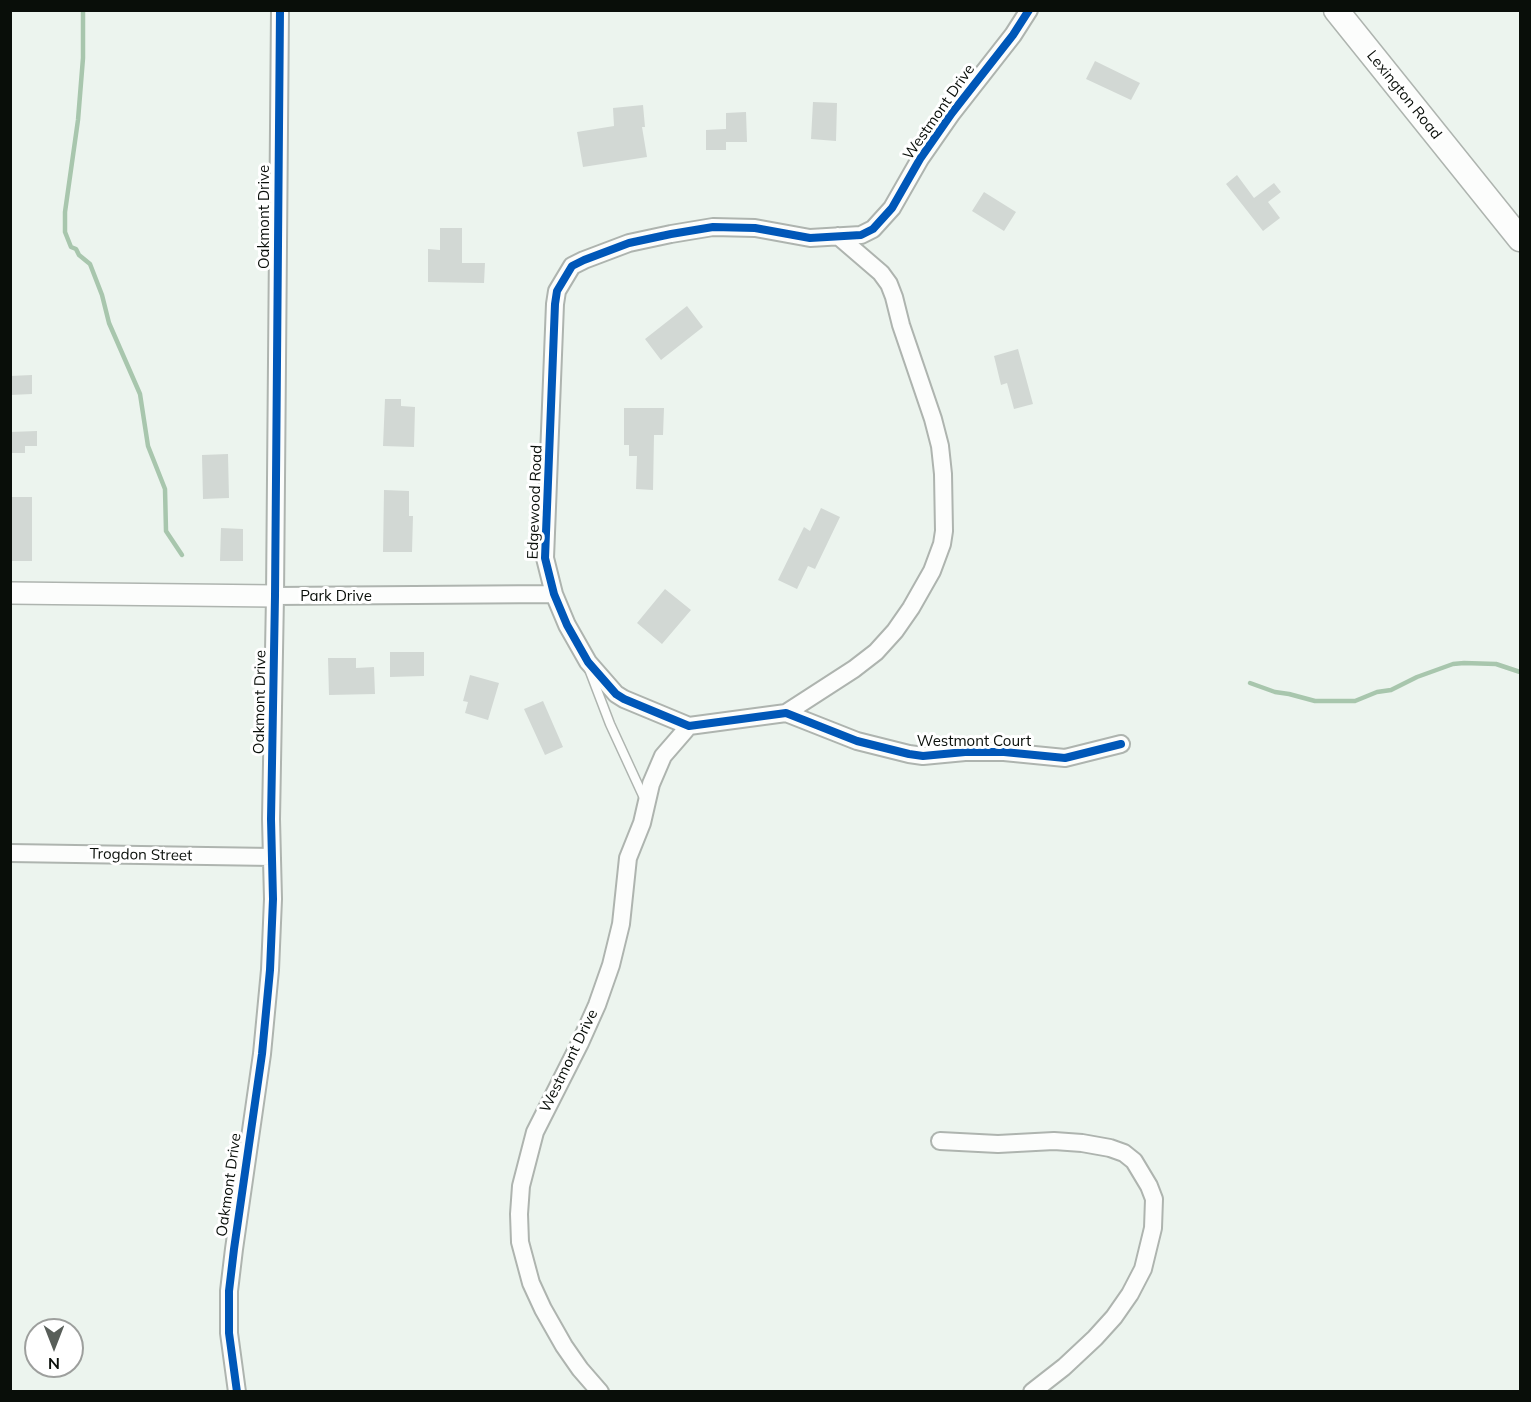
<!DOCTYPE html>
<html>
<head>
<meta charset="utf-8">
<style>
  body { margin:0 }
  #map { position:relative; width:1531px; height:1402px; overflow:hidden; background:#ecf4ee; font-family:Mulish,sans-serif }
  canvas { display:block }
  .frame { position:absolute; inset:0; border:12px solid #090e09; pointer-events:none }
  .north { position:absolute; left:24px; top:1318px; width:60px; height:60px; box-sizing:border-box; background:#fff; border:2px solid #9d9f9d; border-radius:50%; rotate:180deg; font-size:16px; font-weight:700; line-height:24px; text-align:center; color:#090e09 }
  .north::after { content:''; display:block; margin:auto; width:21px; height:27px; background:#585e59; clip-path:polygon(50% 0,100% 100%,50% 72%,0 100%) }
</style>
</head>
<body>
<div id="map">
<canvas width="1531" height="1402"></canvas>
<div class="frame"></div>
<div class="north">N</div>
</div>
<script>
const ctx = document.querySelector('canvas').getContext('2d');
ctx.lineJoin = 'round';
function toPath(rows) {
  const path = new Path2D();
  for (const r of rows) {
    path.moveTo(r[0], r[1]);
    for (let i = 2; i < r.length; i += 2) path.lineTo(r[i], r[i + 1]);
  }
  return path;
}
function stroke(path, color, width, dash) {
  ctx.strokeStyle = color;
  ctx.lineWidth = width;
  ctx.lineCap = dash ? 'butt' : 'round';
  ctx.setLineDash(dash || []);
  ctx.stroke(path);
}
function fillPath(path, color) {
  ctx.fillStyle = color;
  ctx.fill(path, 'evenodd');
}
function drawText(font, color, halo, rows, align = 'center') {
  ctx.font = font + ' Mulish,sans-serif';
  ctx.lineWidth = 6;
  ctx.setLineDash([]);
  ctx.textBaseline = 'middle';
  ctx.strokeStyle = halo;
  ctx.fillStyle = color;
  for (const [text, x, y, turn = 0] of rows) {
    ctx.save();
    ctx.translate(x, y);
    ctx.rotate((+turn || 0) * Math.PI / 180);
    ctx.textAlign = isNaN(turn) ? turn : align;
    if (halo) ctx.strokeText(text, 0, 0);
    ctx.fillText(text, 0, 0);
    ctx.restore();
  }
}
const stream = toPath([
  [83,10,83,58,78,120,65,212,65,232,71,247,76,249,79,255,90,264,102,295,109,323,140,394,148,446,165,489,166,531,182,555],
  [1250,683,1275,692,1289,694,1315,701,1355,701,1377,692,1391,690,1417,677,1453,664,1464,663,1496,664,1520,672]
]);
const building = toPath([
  [1095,61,1140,83,1131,100,1086,79],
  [813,102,837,103,836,141,811,139],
  [643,105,645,127,642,127,647,157,583,167,577,132,614,126,613,108],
  [746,112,747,142,726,142,726,150,706,150,706,130,726,129,726,113],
  [1237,175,1254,198,1274,183,1281,192,1268,202,1280,218,1263,231,1226,184],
  [984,192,1016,212,1004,231,972,211],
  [440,228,462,228,462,263,485,263,484,283,428,282,428,249,440,250],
  [687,306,703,327,661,360,645,339],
  [1018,349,1033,404,1014,409,1007,383,1001,385,994,356],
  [32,375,32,394,10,395,10,376],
  [385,399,401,399,401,406,415,407,414,447,383,446],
  [624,408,664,408,663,435,654,435,653,490,636,489,637,456,629,456,629,445,624,445],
  [37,431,37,446,25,446,25,453,10,453,10,432],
  [228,454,229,498,203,499,202,455],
  [384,490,409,491,409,516,413,516,412,552,383,552],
  [10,497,32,497,32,561,10,561],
  [821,508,840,517,815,569,808,566,797,589,778,580,804,527,810,531],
  [221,528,243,529,243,561,220,561],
  [665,589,691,610,662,644,637,623],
  [390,652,424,652,424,676,390,677],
  [328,658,356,658,356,668,374,667,375,694,329,695],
  [470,675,499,683,488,720,465,713,468,702,463,701],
  [543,701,563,747,545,755,524,709]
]);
const service = toPath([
  [589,669,610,724,645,800]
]);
const minor = toPath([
  [1029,10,1013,35,952,113,920,159,892,208,873,229,861,235,810,238,755,228,713,227,671,234,629,243,584,260,572,266,557,291,555,304,545,558,554,594,567,625,588,662,616,694,624,699,689,726,786,713,857,741,909,754,923,756,965,752,1004,752,1065,758,1121,744],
  [275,596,554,594],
  [786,713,854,669,876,652,895,631,911,608,932,571,942,544,944,531,943,474,940,446,933,419,901,325,894,297,889,284,881,273,838,236],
  [10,853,272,857],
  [940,1141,998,1144,1054,1141,1082,1143,1110,1148,1124,1153,1134,1161,1149,1186,1154,1199,1153,1228,1143,1269,1130,1294,1114,1317,1095,1338,1064,1367,1032,1392],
  [237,1392,229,1333,229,1291,234,1249,262,1054,270,970,273,899,271,819,275,596,280,10],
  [600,1392,580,1369,564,1346,543,1309,531,1283,520,1242,519,1214,521,1186,535,1132,580,1043,597,1005,611,965,621,924,628,858,642,823,651,784,663,756,689,726]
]);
const tertiary = toPath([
  [10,593,275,596]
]);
const secondary = toPath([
  [1336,10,1520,239]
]);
const cycleway = toPath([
  [1029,10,1013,35,952,113,920,159,892,208,873,229,861,235,810,238,755,228,713,227,671,234,629,243,584,260,572,266,557,291,555,304,545,558,554,594,567,625,588,662,616,694,624,699,689,726,786,713,857,741,909,754,923,756,965,752,1004,752,1065,758,1121,744],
  [237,1392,229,1333,229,1291,234,1249,262,1054,270,970,273,899,271,819,275,596,280,10]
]);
const streetNames = [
  ["Lexington Road",1404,95,51],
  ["Westmont Drive",939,112,-55],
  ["Oakmont Drive",264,217,-90],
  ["Edgewood Road",535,502,-88],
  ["Park Drive",336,596],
  ["Oakmont Drive",260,702,-89],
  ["Westmont Court",974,741],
  ["Trogdon Street",141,855,1],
  ["Westmont Drive",569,1061,-64],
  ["Oakmont Drive",229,1185,-82]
];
stroke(stream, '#a8c6ad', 4.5);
fillPath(building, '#d2d8d4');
stroke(service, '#aeb4af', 11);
stroke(minor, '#aeb4af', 20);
stroke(tertiary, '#aeb4af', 24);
stroke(secondary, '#aeb4af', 27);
stroke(service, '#fcfdfc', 8);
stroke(minor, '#fcfdfc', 16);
stroke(tertiary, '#fcfdfc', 21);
stroke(secondary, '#fcfdfc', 24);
stroke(cycleway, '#0057b8', 8);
drawText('15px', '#090e09', '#fff', streetNames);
</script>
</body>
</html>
